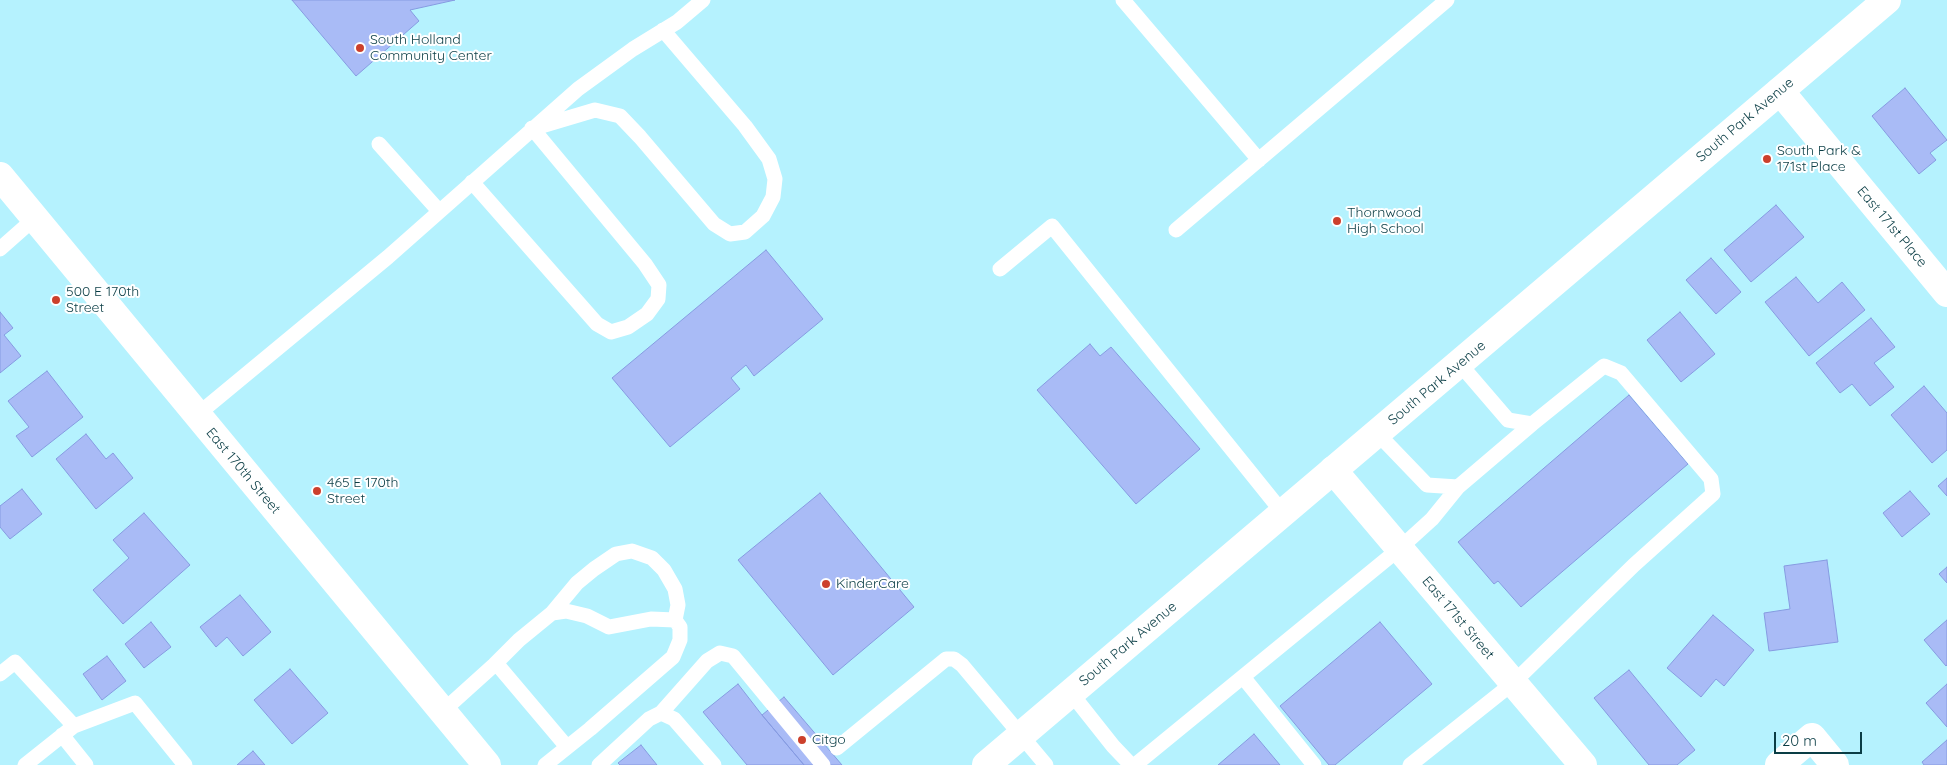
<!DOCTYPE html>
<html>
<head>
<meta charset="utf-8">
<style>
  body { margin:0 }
  #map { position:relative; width:1947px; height:765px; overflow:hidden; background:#b5f2fe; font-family:Quicksand,sans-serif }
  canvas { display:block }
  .scale { position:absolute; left:1774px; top:732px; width:88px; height:22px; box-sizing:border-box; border:2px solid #0a3d45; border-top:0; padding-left:6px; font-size:15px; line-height:18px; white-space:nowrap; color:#0a3d45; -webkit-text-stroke:4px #fff; paint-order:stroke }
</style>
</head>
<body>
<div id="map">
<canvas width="1947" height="765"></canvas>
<div class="scale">20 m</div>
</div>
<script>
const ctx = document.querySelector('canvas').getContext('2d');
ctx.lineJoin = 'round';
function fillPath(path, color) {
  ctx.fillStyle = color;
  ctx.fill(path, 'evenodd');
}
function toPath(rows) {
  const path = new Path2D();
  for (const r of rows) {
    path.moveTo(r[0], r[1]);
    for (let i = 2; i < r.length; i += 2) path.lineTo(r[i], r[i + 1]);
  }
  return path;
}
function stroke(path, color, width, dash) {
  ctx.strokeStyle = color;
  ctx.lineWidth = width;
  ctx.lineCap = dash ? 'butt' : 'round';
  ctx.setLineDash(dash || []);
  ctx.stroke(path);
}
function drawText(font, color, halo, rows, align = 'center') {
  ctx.font = font + ' Quicksand,sans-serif';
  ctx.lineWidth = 4;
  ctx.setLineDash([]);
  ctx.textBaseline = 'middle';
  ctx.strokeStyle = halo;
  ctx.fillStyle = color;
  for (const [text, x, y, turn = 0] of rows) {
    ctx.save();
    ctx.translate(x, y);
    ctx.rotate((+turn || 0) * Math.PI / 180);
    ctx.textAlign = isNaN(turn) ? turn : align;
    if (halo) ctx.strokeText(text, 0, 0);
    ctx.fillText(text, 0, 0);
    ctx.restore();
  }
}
const building = toPath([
  [292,0,455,0,410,10,419,21,356,76,292,0],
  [1905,88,1947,140,1930,153,1936,160,1919,174,1872,116,1905,88],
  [1776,205,1804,237,1751,282,1724,250,1776,205],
  [766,250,823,319,754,376,746,365,731,378,740,389,670,447,612,378,766,250],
  [1711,258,1741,292,1716,314,1686,280,1711,258],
  [1796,277,1818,303,1842,282,1865,310,1809,356,1765,302,1796,277],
  [0,312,13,328,4,335,21,356,0,373,0,312],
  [1680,312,1715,354,1681,382,1647,340,1680,312],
  [1871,318,1895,347,1874,363,1894,387,1870,406,1852,384,1840,393,1816,363,1871,318],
  [1090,344,1100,356,1111,347,1200,449,1136,504,1037,390,1090,344],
  [47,371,83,417,32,457,16,436,29,427,8,401,47,371],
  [1924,386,1947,413,1947,450,1932,463,1891,415,1924,386],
  [1629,395,1688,464,1521,607,1498,581,1494,584,1458,542,1629,395],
  [86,434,106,459,113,453,133,478,96,509,56,459,86,434],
  [1947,478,1947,496,1938,486,1947,478],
  [22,489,42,514,10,539,0,527,0,506,22,489],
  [1910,491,1930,514,1902,537,1883,513,1910,491],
  [820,493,914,607,833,675,738,560,820,493],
  [144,513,190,565,123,624,93,590,129,558,113,540,144,513],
  [1827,560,1838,642,1769,651,1764,613,1790,609,1784,566,1827,560],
  [1947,567,1947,583,1939,574,1947,567],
  [240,595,271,632,243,656,227,637,216,647,200,627,240,595],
  [1713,615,1754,650,1724,686,1716,679,1701,697,1667,668,1713,615],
  [1947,620,1947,665,1946,666,1924,640,1947,620],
  [151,622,171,647,144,668,125,644,151,622],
  [1380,622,1432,684,1335,765,1329,765,1280,706,1380,622],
  [107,656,126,681,102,700,83,674,107,656],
  [290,669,328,713,292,744,254,700,290,669],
  [1629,670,1695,750,1677,765,1649,765,1594,698,1629,670],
  [738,684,762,715,804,765,747,765,703,712,738,684],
  [1947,684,1947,727,1926,703,1947,684],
  [784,697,842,765,804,765,762,715,784,697],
  [1254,734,1280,765,1218,765,1254,734],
  [1947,740,1947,765,1924,765,1922,762,1947,740],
  [641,745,657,765,620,765,618,763,641,745],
  [253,751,265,765,237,765,253,751]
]);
const lane = toPath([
  [1123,0,1259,160],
  [538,127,595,110,620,116,640,137,714,224,730,234,745,232,763,216,773,197,775,179,769,159,745,126,663,30],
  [379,144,439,211],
  [472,182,597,324,611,332,628,327,647,314,658,299,659,285,645,264,532,128],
  [1176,230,1447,0],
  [0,249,35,218],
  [1000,269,1052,226,1283,513],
  [197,415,388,257,578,89,633,49,677,22,703,0],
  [1377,433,1427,485,1458,487,1532,424],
  [552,613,577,583,594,569,616,554,632,551,652,558,664,570,675,589,678,605,675,620],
  [496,663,567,747],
  [0,674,15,662,74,726],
  [1243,677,1314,765],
  [1071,693,1113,746,1131,765],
  [443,711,494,665,519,640,552,613,566,611,587,616,609,627,651,619,675,620,680,627,680,640,673,657,590,729,545,765],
  [661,713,707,661,720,653,733,656,823,765],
  [62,735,86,765],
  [837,748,946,659,954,659,962,665,1046,765],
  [25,765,74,726,135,703,185,765],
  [599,765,649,719,661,713,674,719,714,765],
  [1135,765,1399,549,1432,519,1458,487],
  [1410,765,1513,683,1634,565,1713,494,1711,479,1621,373,1604,366,1532,424,1508,420,1459,363]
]);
const street = toPath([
  [1780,91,1947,293],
  [1333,470,1583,765],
  [1779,765,1812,737,1835,765]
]);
const secondary = toPath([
  [0,176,487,765],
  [986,765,1887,0]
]);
const markers = [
  [360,48,5,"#cc402c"],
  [1767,159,5,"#cc402c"],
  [1337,221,5,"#cc402c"],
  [56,300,5,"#cc402c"],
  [317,491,5,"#cc402c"],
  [826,584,5,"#cc402c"],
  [802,740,5,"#cc402c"]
];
const poiNames = [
  ["South Holland",370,40],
  ["Community Center",370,56],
  ["South Park &",1777,151],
  ["171st Place",1777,167],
  ["Thornwood",1347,213],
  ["High School",1347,229],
  ["500 E 170th",66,292],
  ["Street",66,308],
  ["465 E 170th",327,483],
  ["Street",327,499],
  ["KinderCare",836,584],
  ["Citgo",812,740]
];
const streetNames = [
  ["South Park Avenue",1745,120,-40],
  ["East 171st Place",1892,227,50],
  ["South Park Avenue",1437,383,-40],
  ["East 170th Street",243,471,50],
  ["East 171st Street",1458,618,50],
  ["South Park Avenue",1128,644,-40]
];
fillPath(building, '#a9bbf6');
stroke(building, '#869be1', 1);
stroke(lane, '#fff', 15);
stroke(street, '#fff', 28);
stroke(secondary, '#fff', 28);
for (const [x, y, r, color] of markers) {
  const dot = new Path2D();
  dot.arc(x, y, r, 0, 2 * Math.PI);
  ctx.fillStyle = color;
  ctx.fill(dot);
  stroke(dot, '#fff', 2);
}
drawText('14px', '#0a3d45', '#fff', poiNames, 'left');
drawText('14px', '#0a3d45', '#fff', streetNames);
</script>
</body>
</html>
